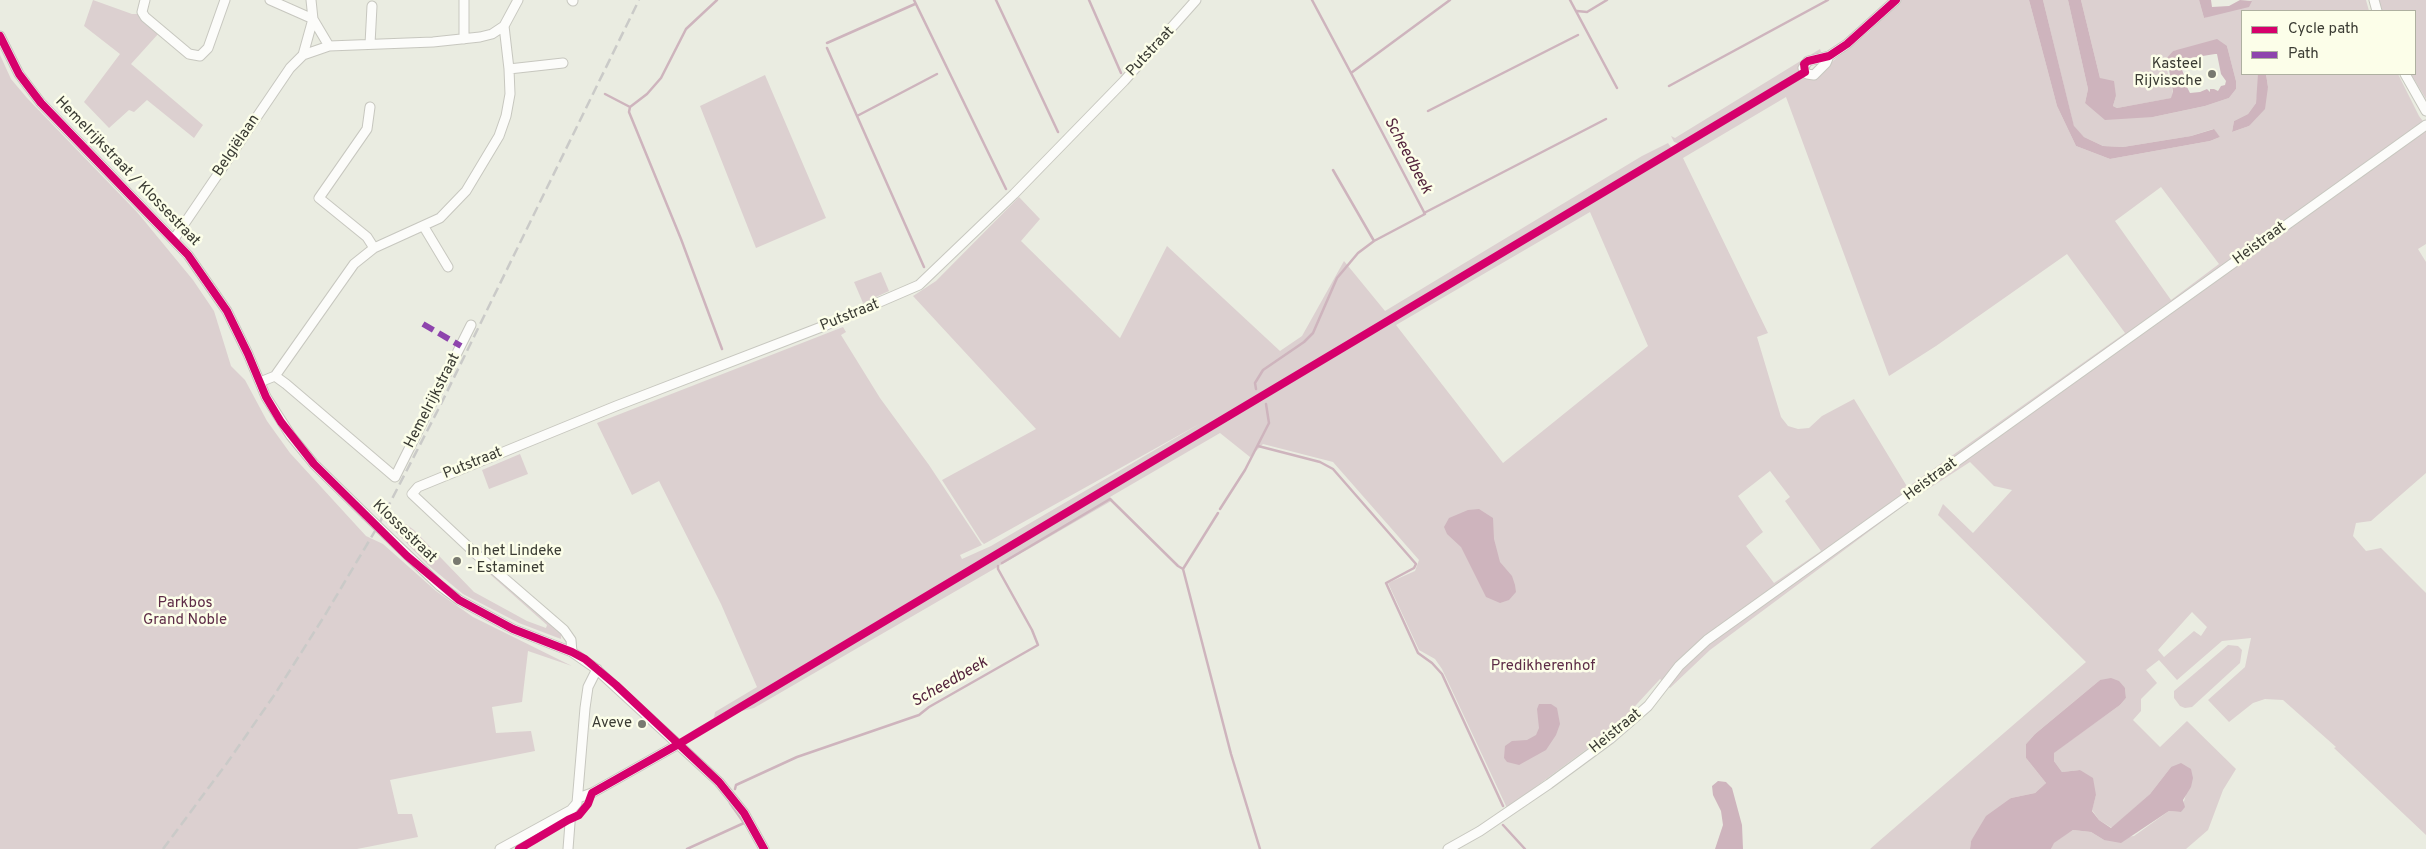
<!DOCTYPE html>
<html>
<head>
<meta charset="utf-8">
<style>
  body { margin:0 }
  #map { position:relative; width:2426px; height:849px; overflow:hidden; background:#eaece1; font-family:Overpass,sans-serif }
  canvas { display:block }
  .legend { position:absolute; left:2241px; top:10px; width:175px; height:65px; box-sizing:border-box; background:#fcfee9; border:1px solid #aeb0a0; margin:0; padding:6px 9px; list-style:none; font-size:15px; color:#3a3b33 }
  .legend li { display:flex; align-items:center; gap:10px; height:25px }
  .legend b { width:25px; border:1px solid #aeb0a0 }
</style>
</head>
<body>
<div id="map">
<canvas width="2426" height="849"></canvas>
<ul class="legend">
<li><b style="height:6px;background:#d6006c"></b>Cycle path</li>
<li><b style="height:6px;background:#8e44ad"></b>Path</li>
</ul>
</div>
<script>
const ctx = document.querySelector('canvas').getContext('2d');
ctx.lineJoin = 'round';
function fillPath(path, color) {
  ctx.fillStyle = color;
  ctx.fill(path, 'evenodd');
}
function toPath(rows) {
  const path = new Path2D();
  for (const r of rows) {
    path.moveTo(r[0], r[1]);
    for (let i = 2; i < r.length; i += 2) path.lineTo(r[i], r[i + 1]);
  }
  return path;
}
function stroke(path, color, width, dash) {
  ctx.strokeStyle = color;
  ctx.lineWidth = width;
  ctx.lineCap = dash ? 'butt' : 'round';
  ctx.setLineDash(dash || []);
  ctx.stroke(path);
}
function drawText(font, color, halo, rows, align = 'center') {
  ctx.font = font + ' Overpass,sans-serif';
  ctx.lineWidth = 5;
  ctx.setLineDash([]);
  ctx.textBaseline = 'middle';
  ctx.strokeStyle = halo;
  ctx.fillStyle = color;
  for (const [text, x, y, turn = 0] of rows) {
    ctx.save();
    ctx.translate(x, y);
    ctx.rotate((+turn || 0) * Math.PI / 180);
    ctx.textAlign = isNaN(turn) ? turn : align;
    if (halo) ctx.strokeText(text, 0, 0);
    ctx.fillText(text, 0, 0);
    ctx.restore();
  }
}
const green = toPath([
  [93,0,132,14,139,14,159,33,131,64,203,125,194,138,147,100,134,112,129,110,109,128,84,102,120,54,84,26],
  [1899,0,2029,0,2057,106,2076,146,2110,159,2210,141,2220,137,2213,129,2191,136,2123,147,2103,146,2084,137,2074,127,2043,0,2068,0,2088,89,2085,103,2153,117,2205,106,2229,98,2236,89,2236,81,2227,46,2173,51,2167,70,2173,93,2172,98,2117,108,2113,106,2116,96,2100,78,2081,0,2199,0,2204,18,2252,0,2366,0,2369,11,2242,11,2242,74,2258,74,2259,80,2256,103,2248,114,2234,121,2232,132,2249,126,2268,87,2266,74,2398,74,2419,116,2426,125,2426,244,2418,249,2426,262,2426,473,2371,521,2356,523,2353,536,2366,551,2381,548,2426,593,2426,835,2334,748,2336,747,2283,700,2265,699,2253,703,2229,722,2208,700,2245,667,2251,638,2222,641,2177,680,2159,660,2146,670,2157,683,2141,699,2141,711,2133,720,2160,747,2187,721,2236,769,2223,790,2208,830,2186,849,2051,849,2053,843,2073,830,2091,832,2104,840,2134,836,2169,811,2181,812,2186,794,2171,767,2150,794,2112,828,2099,820,2092,810,2096,795,2080,770,2062,772,2054,761,2053,753,2120,705,2126,698,2125,688,2100,680,2035,734,2026,744,2026,758,2046,783,2035,793,2011,798,1971,841,1970,849,1870,849,2086,662,1938,515,1943,504,1973,533,2012,490,1994,486,1970,462,1919,495,1912,484,2125,333,2067,254,1936,346,1889,376,1786,97,1683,158,1768,333,1757,337,1781,417,1788,426,1798,429,1809,428,1822,416,1854,399,1914,498,1710,650,1670,688,1660,679,1614,729,1507,808,1442,669,1435,659,1419,650,1388,583,1415,571,1419,560,1333,462,1263,444,1250,457,1220,433,1110,497,1113,500,754,708,734,713,1802,76,1807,78,1824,71,1834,60,1868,33],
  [2161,187,2219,264,2171,300,2115,221],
  [1590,212,1648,346,1503,463,1396,325],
  [1770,471,1790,497,1785,501,1821,551,1774,583,1746,546,1763,532,1738,496],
  [2192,612,2207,627,2201,636,2194,631,2164,657,2158,650],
  [2379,0,2426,0,2426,99,2411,74,2415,74,2415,11,2382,11],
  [1820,49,1821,52,1802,62,1800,72,1680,144,1674,142,1671,136,1675,138],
  [0,55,11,79,27,98,137,212,193,280,214,311,231,366,245,380,267,421,290,453,366,536,383,544,436,591,473,617,572,666,528,651,522,702,492,707,496,733,531,731,535,751,390,780,398,814,412,814,418,837,357,849,0,849],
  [765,75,826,218,756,248,700,106],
  [1668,143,1672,149,690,735,692,731,714,718,715,712,757,687,721,604,659,481,632,495,597,423,843,327,846,332,841,335,880,398,929,465,982,545,960,555,962,559,991,546,1201,423,984,544,981,541,942,480,1036,429,913,296,936,281,1019,197,1040,219,1021,241,1120,338,1167,246,1280,351,1302,336,1344,261,1385,311,1642,156],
  [881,272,889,291,863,303,854,282],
  [520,454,528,474,489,489,482,470],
  [400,524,406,524,414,530,474,592,527,621,546,628,547,625,475,561,478,560,561,634,561,639,519,623,463,594,428,565,392,528],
  [2228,645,2238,646,2242,650,2240,663,2192,707,2185,708,2180,706,2174,698,2174,691]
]);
const water = toPath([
  [2029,0,2043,0,2074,126,2084,137,2103,146,2123,147,2191,136,2214,129,2220,137,2210,141,2110,159,2076,146,2057,106],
  [2068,0,2081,0,2100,78,2114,81,2116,96,2113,106,2117,108,2171,98,2173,92,2167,58,2173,51,2217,39,2227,46,2236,81,2236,89,2229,98,2205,106,2153,117,2105,120,2085,103,2088,89],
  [2215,54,2217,54,2221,74,2226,81,2225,85,2221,86,2218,91,2214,89,2210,89,2210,92,2207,89,2200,92,2190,93,2185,83,2185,78,2180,64,2184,59],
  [2199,0,2211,0,2212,7,2229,6,2240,0,2252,1,2249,7,2204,18],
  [2258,74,2266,74,2268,87,2265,109,2249,126,2232,132,2234,121,2248,114,2256,103],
  [1479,509,1493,518,1494,539,1500,562,1512,576,1515,585,1516,592,1509,600,1500,603,1486,597,1461,547,1447,534,1444,527,1449,518,1468,510],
  [2111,678,2119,681,2125,688,2126,698,2120,705,2054,753,2054,761,2062,772,2080,770,2093,778,2096,795,2092,811,2099,820,2111,828,2150,794,2171,767,2181,763,2191,769,2193,778,2191,787,2183,800,2185,807,2181,812,2169,811,2121,843,2104,840,2091,832,2073,830,2054,843,2051,849,1970,849,1971,841,1986,816,2011,798,2035,793,2046,783,2026,758,2026,744,2035,734,2100,680],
  [1539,704,1551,704,1557,708,1560,724,1556,735,1546,750,1519,765,1507,762,1504,758,1505,746,1512,741,1527,740,1536,735,1539,728,1537,709],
  [1718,781,1726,782,1732,788,1742,825,1743,849,1715,849,1723,825,1721,811,1713,795,1712,786]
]);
const stream = toPath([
  [914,0,1006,189],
  [996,0,1058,132],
  [1089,0,1121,73],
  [1312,0,1351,73],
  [1570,0,1617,88],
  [1577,11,1587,12,1607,0],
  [827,43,915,4],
  [827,48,857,116,937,74],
  [1669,86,1828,0],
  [605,94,630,107,647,94,661,78,686,29,717,0],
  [630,107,629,112,681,239,722,349],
  [1428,111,1578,35],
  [857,116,924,267],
  [1333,170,1374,241],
  [1424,213,1606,119],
  [1256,389,1255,383,1263,370,1304,342,1313,333,1337,278,1358,253,1374,241,1425,214,1351,73,1450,0],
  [1258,446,1320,462,1333,469,1416,564,1414,568,1386,583,1418,653,1432,663,1442,674,1503,806],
  [1220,509,1245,470,1269,423,1266,404],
  [1002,563,1110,499,1178,566,1183,569],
  [1183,569,1231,754,1260,849],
  [1183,569,1218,513],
  [735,789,736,785,797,757,919,715,929,707,1038,645,1032,630,998,569,998,566],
  [1503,825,1525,849],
  [687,849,744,823,730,803]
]);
const minor = toPath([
  [145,0,142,12,145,17,189,54,200,56,208,48,225,0],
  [270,0,313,19],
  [311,0,313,19,329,46],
  [464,0,464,39],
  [572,0,573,1],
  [2374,0,2377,11],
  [0,36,19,74,41,103,188,255,227,311,248,354,266,397,291,436,314,464,365,514],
  [370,44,372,6],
  [303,55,313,19],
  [1829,56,1826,63,1814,75,1807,74,1803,68,1808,61,1829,56,1847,44,1896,0],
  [509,69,563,63],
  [2405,74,2426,111],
  [370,107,367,129,319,198,367,237,374,248],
  [424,227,448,267],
  [174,239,290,68,303,55,329,46,433,42,480,37,492,34,504,26,518,0],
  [275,376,354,264,374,248,440,218,466,191,499,136,506,116,510,94,509,69,504,26],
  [260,382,275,376,286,384,395,477,471,325],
  [394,542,440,586,459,600,513,629,572,652,595,668,719,782,744,813,764,849],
  [572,652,571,640,564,630,476,554,412,494,418,487,616,406,824,326,919,285,1014,194,1124,81,1196,0],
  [578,798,592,793,677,745],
  [500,849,571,810,577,803,585,708,588,687,597,669],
  [568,849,571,810],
  [1448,849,1480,831,1549,784,1610,739,1648,706,1679,666,1707,640,2426,125]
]);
const rail = toPath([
  [163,849,227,763,275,694,325,615,378,526,440,406,639,0]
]);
const minorBridge = toPath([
  [365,514,394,542]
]);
const quiet = toPath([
  [423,324,461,346]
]);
const cycleway = toPath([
  [0,36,19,74,41,103,188,255,227,311,248,354,266,397,281,422,314,464,407,556,459,600,513,629,572,652,585,659,616,685,719,782,744,813,764,849],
  [1805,72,1804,64,1808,61,1829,56,1847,44,1896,0],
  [519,849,568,820,579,815,588,804,592,793,677,745,1805,72]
]);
const markers = [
  [2212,74,5,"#787970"],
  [457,561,5,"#787970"],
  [642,724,5,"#787970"]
];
const streetNames = [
  ["Putstraat",1151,52,-47],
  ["Belgiëlaan",237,146,-56],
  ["Hemelrijkstraat / Klossestraat",127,172,46],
  ["Heistraat",2260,244,-36],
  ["Putstraat",850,316,-22],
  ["Hemelrijkstraat",433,401,-63],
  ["Putstraat",473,464,-22],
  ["Heistraat",1931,480,-36],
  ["Klossestraat",404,532,44],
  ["Heistraat",1616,732,-39]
];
const poiNames = [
  ["Kasteel",2202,65],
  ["Rijvissche",2202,82],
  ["In het Lindeke",467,552,"left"],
  ["- Estaminet",467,569,"left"],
  ["Aveve",632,724]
];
const parkNames = [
  ["Parkbos",185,604],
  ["Grand Noble",185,621],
  ["Predikherenhof",1543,667]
];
const waterNames = [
  ["Scheedbeek",1407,156,62],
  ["Scheedbeek",950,683,-30]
];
fillPath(green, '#dcd0d0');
fillPath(water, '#ceb4bd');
stroke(stream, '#ceb4bd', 2.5);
stroke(minor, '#c7c7bf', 11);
stroke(minor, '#fcfcfa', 9);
stroke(rail, '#cacac8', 2.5, [10, 5]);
stroke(minorBridge, '#c7c7bf', 11, []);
stroke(minorBridge, '#fcfcfa', 9);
stroke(quiet, '#8e44ad', 6, [12, 6]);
stroke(cycleway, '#d6006c', 8);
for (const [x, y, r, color] of markers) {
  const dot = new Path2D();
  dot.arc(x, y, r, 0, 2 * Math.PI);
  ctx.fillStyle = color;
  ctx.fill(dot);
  stroke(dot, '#fcfee9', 2);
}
drawText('15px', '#3a3b33', '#fcfee9', streetNames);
drawText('15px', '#3a3b33', '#fcfee9', poiNames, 'right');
drawText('15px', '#5e2c47', '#fcfee9', parkNames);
drawText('italic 16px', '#501f39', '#fcfee9', waterNames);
</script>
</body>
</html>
